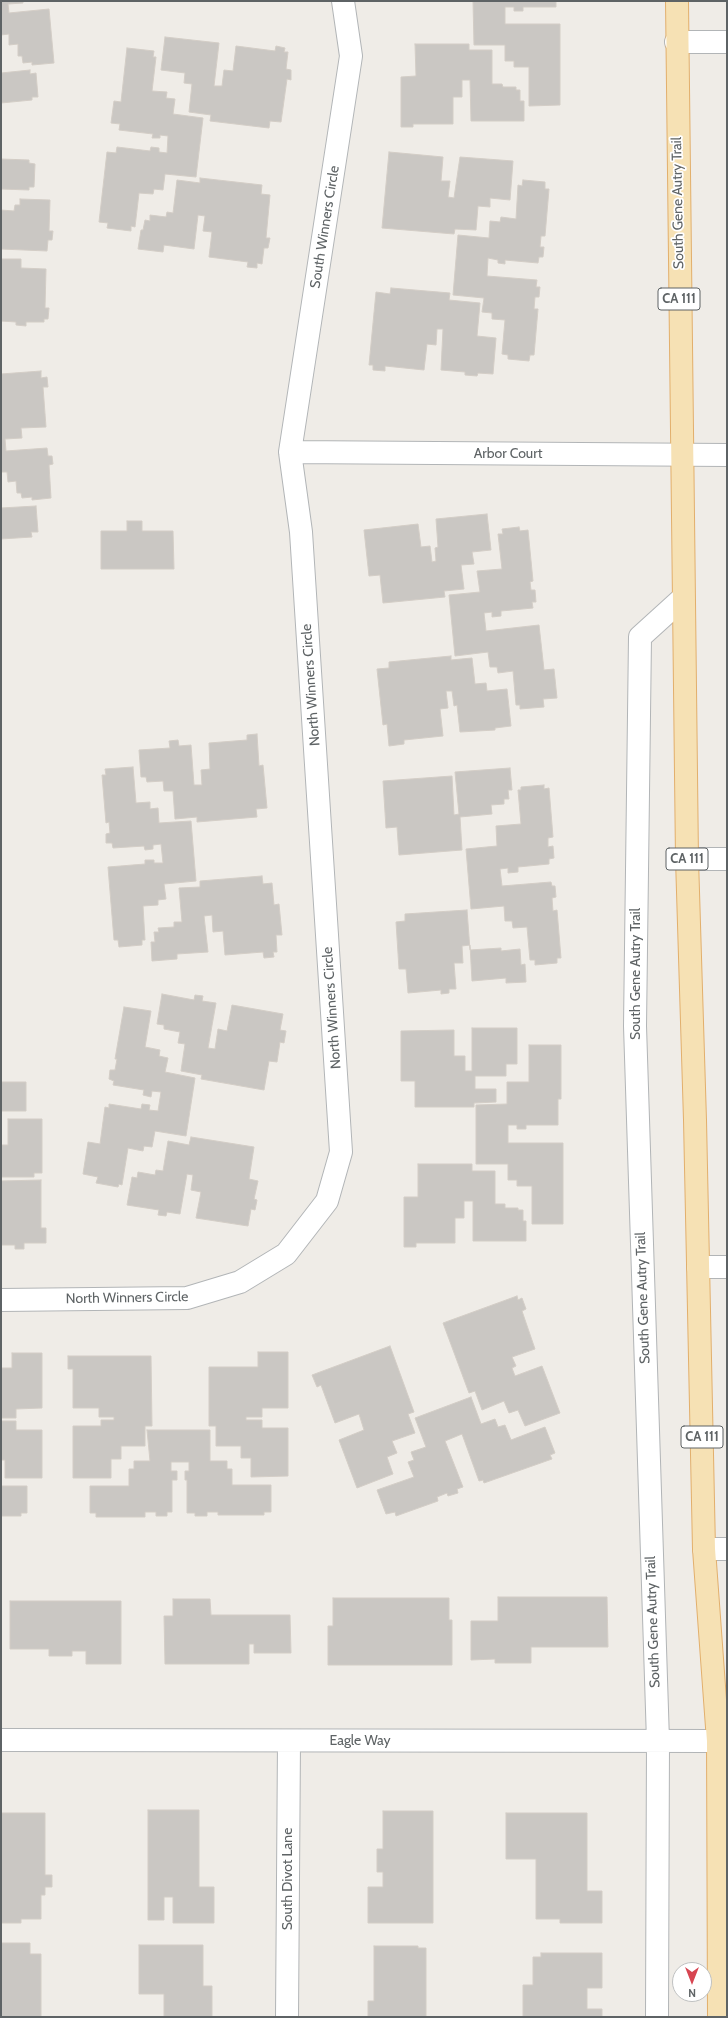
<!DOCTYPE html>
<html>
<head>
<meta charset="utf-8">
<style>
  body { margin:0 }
  #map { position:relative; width:728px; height:2018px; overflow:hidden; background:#efece7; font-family:Cabin,sans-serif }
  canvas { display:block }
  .frame { position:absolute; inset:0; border:2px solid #5e6365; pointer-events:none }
  .north { position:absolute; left:672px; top:1962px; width:40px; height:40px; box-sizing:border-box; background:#fff; border:1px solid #bfc1c1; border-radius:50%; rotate:180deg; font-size:11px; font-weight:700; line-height:16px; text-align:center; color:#5e6365 }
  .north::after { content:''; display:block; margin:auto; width:14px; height:18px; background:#d74551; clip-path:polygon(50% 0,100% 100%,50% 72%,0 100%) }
</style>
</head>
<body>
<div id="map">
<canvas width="728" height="2018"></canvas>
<div class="frame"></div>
<div class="north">N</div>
</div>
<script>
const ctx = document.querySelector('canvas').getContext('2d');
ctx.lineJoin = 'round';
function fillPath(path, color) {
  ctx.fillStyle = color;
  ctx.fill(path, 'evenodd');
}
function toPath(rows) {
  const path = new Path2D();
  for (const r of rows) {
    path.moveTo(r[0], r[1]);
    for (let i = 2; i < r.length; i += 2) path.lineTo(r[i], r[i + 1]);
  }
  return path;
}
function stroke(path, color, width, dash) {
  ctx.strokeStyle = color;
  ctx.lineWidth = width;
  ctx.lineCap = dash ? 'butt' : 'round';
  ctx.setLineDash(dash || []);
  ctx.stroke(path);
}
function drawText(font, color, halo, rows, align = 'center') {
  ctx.font = font + ' Cabin,sans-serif';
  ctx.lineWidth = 3.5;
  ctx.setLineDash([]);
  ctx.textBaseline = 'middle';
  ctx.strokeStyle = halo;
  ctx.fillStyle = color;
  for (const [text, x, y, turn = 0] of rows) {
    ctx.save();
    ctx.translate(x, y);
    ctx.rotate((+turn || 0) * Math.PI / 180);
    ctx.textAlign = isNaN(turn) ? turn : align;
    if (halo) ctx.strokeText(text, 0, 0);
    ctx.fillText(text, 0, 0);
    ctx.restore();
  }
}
const building = toPath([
  [1,1,23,1,23,3,8,4,9,13,49,9,54,63,32,65,32,62,23,63,22,56,18,56,18,44,9,45,9,34,1,35,1,1],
  [473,1,556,1,556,7,523,7,523,11,514,11,514,7,505,7,505,24,560,24,560,105,529,106,529,67,514,67,514,61,505,61,505,45,474,45,473,1],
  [165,37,219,43,214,86,222,86,224,70,233,71,236,46,275,51,276,46,285,48,284,52,288,52,286,69,291,70,291,80,287,79,281,122,270,121,269,128,210,121,211,115,189,112,192,84,184,83,185,73,161,70,165,37],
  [415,44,469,44,469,50,492,50,492,84,502,84,503,87,516,87,516,90,520,90,520,101,524,101,524,121,471,121,470,80,462,80,462,97,453,97,453,124,413,124,413,127,401,127,401,77,416,76,415,44],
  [127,48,154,51,153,57,156,57,152,91,167,92,166,98,175,99,173,114,203,118,196,177,165,174,163,190,154,189,153,194,139,193,135,227,131,226,131,231,107,228,108,223,99,222,107,152,116,153,117,147,150,151,151,147,159,148,159,152,167,153,168,136,160,135,160,138,152,138,153,134,119,130,120,124,111,123,114,101,121,102,127,48],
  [30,70,30,74,36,73,38,97,32,97,32,100,1,103,1,73,30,70],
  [389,152,443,157,441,181,450,181,448,197,454,198,460,157,513,161,510,200,490,198,490,207,478,206,476,230,455,229,454,234,382,228,389,152],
  [1,159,29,160,29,163,35,164,34,187,29,187,29,190,1,189,1,159],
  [200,178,262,185,261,194,270,195,266,238,270,238,268,248,264,248,262,264,257,263,257,268,247,267,248,262,209,257,212,232,203,231,205,216,198,215,194,249,164,245,163,252,138,249,141,230,143,230,145,220,150,221,150,215,166,217,167,212,173,213,177,180,200,183,200,178],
  [523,180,545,182,545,189,549,189,545,236,541,236,540,247,544,247,543,257,539,257,538,263,505,260,505,264,498,263,498,260,488,258,487,276,537,280,536,287,540,287,539,297,535,297,534,309,538,309,534,355,530,355,529,361,508,359,508,355,502,354,505,320,492,319,492,313,482,312,484,298,453,295,458,235,489,238,490,221,500,222,501,217,516,219,518,185,522,186,523,180],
  [20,199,50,200,49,231,53,231,52,240,48,240,47,251,1,249,1,210,14,211,15,205,20,205,20,199],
  [1,259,21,259,21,268,46,269,45,308,49,308,48,319,44,319,44,322,26,322,26,326,16,325,16,322,1,321,1,259],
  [391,288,450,293,449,300,480,303,477,336,496,338,493,374,478,373,477,376,465,375,465,372,441,370,443,329,437,329,436,345,427,344,424,370,385,366,385,371,373,370,373,365,369,365,376,292,390,294,391,288],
  [41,371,41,378,47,377,48,387,43,387,46,427,21,428,22,438,5,439,6,451,47,448,48,456,52,456,53,464,49,465,51,498,32,500,32,497,22,498,21,493,17,493,16,481,8,482,7,472,1,472,1,374,41,371],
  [36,506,38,532,31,532,32,537,1,539,1,508,36,506],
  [487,514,491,550,472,552,474,564,461,565,464,589,444,591,445,597,383,603,380,575,369,576,364,530,418,524,421,547,430,546,432,562,436,561,435,548,438,547,436,519,487,514],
  [127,521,142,521,142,531,173,531,174,569,101,569,101,531,127,531,127,521],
  [519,527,520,531,528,530,533,581,530,582,531,590,535,590,536,602,532,602,533,608,501,611,501,616,492,617,492,612,484,613,486,631,539,625,544,670,554,669,557,698,543,699,544,707,520,709,520,705,516,705,513,671,498,673,497,667,490,667,488,652,455,656,449,595,480,592,477,571,502,569,498,534,503,534,502,529,519,527],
  [451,656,451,660,472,658,475,684,486,683,487,691,507,689,511,726,495,728,495,730,460,732,457,705,454,706,452,691,446,691,448,708,440,709,443,736,404,740,404,744,389,746,387,724,383,725,377,669,389,668,389,662,451,656],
  [257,734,259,766,263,765,267,808,256,809,257,817,197,822,197,817,175,819,173,791,164,791,163,781,147,782,146,777,141,777,139,750,170,748,169,741,178,740,179,746,191,745,194,785,202,785,201,770,210,769,209,743,247,740,247,735,257,734],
  [133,767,136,803,150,802,150,809,158,808,159,823,191,821,196,881,164,884,166,899,158,900,158,905,143,906,145,940,142,940,142,945,119,947,118,940,114,940,108,867,145,864,145,860,154,860,154,863,163,863,161,844,153,845,153,849,145,850,144,846,113,848,112,843,106,843,106,834,110,833,109,822,106,823,102,775,106,775,105,769,133,767],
  [510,768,512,790,508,790,509,799,504,799,504,804,491,805,492,814,460,817,462,850,399,855,397,827,386,828,383,781,452,776,454,815,459,814,455,772,510,768],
  [544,785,544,789,549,788,553,837,548,838,548,847,553,846,554,858,549,859,549,864,518,867,518,872,508,873,508,868,500,869,502,886,551,882,552,886,555,886,556,897,552,898,553,911,557,910,561,958,557,958,557,963,535,965,535,960,530,960,527,927,513,928,512,921,505,921,504,906,471,909,466,849,497,846,496,826,521,824,518,790,521,790,521,787,544,785],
  [262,876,263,884,272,883,274,905,279,904,282,935,276,935,277,952,273,952,274,957,264,958,263,952,225,955,223,931,213,932,212,915,204,916,208,952,177,954,177,959,152,961,151,942,155,942,154,932,159,932,158,928,174,927,174,922,182,922,179,888,200,887,200,881,262,876],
  [467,910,470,950,501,948,501,951,520,949,521,965,525,964,526,982,506,983,506,978,472,981,470,945,462,946,463,963,454,963,456,989,449,989,449,993,441,994,441,990,408,993,406,969,399,969,396,922,405,921,405,914,467,910],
  [162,994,194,1000,195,995,203,996,202,1001,216,1003,208,1048,215,1049,218,1029,227,1031,232,1005,283,1014,280,1030,286,1031,284,1043,280,1042,277,1062,269,1061,264,1090,201,1079,202,1075,181,1071,185,1044,178,1043,180,1032,164,1029,164,1025,157,1024,162,994],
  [124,1007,151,1011,145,1047,160,1050,159,1056,168,1058,165,1072,195,1078,186,1136,155,1131,152,1147,144,1146,143,1151,128,1148,122,1185,119,1184,118,1187,96,1183,98,1177,83,1174,88,1142,100,1144,105,1107,109,1108,109,1104,141,1109,142,1104,150,1105,149,1110,158,1111,161,1092,152,1091,151,1097,143,1095,144,1090,113,1085,114,1081,109,1079,110,1070,115,1070,117,1059,115,1059,124,1007],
  [472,1028,517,1028,517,1064,506,1064,506,1076,475,1076,475,1089,496,1089,496,1102,474,1103,474,1107,415,1107,415,1081,401,1081,401,1031,454,1030,454,1056,465,1056,465,1071,472,1071,472,1028],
  [529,1045,561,1045,561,1099,558,1099,558,1125,526,1125,526,1129,517,1129,517,1125,508,1125,508,1143,563,1143,563,1224,532,1224,532,1186,517,1186,517,1180,508,1180,508,1164,476,1164,476,1105,507,1104,507,1082,529,1082,529,1045],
  [1,1082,26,1082,26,1111,1,1111,1,1082],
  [8,1119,42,1119,42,1173,34,1173,34,1177,1,1177,1,1145,8,1145,8,1119],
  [191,1137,254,1147,249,1179,258,1181,254,1199,257,1200,255,1210,251,1209,248,1226,196,1218,201,1192,191,1190,193,1175,187,1174,180,1214,167,1212,166,1216,158,1215,159,1210,127,1205,132,1177,137,1178,138,1172,155,1175,156,1170,163,1171,168,1141,189,1145,191,1137],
  [418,1164,472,1164,472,1171,495,1171,495,1204,505,1204,505,1208,518,1208,518,1210,523,1210,523,1221,526,1221,526,1241,473,1241,473,1201,464,1201,464,1218,455,1218,455,1243,416,1243,416,1247,404,1247,404,1197,418,1197,418,1164],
  [41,1180,41,1228,46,1228,46,1243,24,1243,24,1249,15,1249,15,1245,1,1245,1,1181,41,1180],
  [517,1296,518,1300,522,1298,526,1309,522,1311,535,1349,512,1357,516,1366,512,1368,515,1376,542,1366,560,1413,525,1426,518,1410,509,1413,504,1401,482,1410,475,1391,469,1393,443,1323,517,1296],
  [390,1346,414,1412,408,1414,415,1433,392,1441,397,1453,387,1457,393,1474,357,1488,339,1440,364,1430,359,1414,335,1423,321,1385,317,1387,312,1375,390,1346],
  [258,1352,288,1352,288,1408,262,1408,262,1417,246,1417,246,1420,262,1420,262,1428,288,1428,288,1476,251,1477,251,1458,241,1458,241,1446,216,1446,216,1426,209,1426,209,1367,258,1367,258,1352],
  [12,1353,42,1353,42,1408,16,1409,16,1418,1,1418,1,1368,12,1368,12,1353],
  [68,1356,151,1356,152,1426,145,1426,145,1446,121,1446,121,1459,111,1459,111,1478,73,1478,73,1426,101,1426,101,1420,114,1420,114,1417,99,1417,99,1408,73,1408,73,1369,68,1369,68,1356],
  [471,1397,481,1424,495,1419,498,1427,505,1425,511,1440,545,1427,555,1453,550,1455,552,1459,484,1483,483,1480,479,1481,462,1434,445,1441,463,1487,457,1489,458,1493,448,1496,447,1493,437,1497,438,1501,396,1516,395,1512,386,1514,377,1490,414,1477,408,1462,414,1460,411,1452,426,1447,415,1418,471,1397],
  [1,1421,16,1421,16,1430,42,1430,42,1478,5,1478,5,1460,1,1460,1,1421],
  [147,1430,210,1430,210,1461,227,1461,227,1469,232,1469,232,1485,271,1485,271,1512,264,1512,264,1515,218,1515,218,1512,207,1512,207,1516,195,1516,195,1513,187,1513,187,1480,185,1480,185,1471,189,1471,189,1462,171,1462,171,1471,177,1471,177,1480,172,1480,172,1512,167,1512,167,1516,156,1516,156,1512,145,1512,145,1517,96,1517,96,1513,90,1513,90,1486,129,1486,129,1469,134,1469,134,1461,150,1461,147,1430],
  [1,1486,27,1486,27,1513,21,1513,21,1516,1,1516,1,1486],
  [498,1597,607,1597,608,1647,531,1647,531,1663,495,1663,495,1659,471,1660,471,1621,498,1621,498,1597],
  [333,1598,449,1598,449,1620,452,1620,452,1665,328,1665,328,1626,333,1626,333,1598],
  [173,1599,210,1599,211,1615,290,1615,291,1653,254,1653,254,1644,249,1644,249,1664,165,1664,164,1616,173,1616,173,1599],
  [10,1601,121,1601,121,1664,86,1664,86,1651,72,1651,72,1656,49,1656,49,1649,10,1649,10,1601],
  [148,1810,199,1810,199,1887,214,1887,214,1923,173,1923,173,1897,164,1897,164,1920,148,1920,148,1810],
  [383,1811,433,1811,433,1923,368,1923,368,1887,383,1887,383,1872,377,1872,377,1849,383,1849,383,1811],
  [1,1813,45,1813,45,1875,52,1875,52,1887,45,1887,45,1895,41,1895,41,1919,21,1919,21,1923,1,1923,1,1813],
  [506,1813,587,1813,587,1891,602,1891,602,1923,560,1923,560,1919,536,1919,536,1859,506,1859,506,1813],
  [1,1943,30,1943,30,1954,41,1954,41,2017,1,2017,1,1943],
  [139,1945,203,1945,203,1986,212,1986,212,2017,164,2017,164,1994,139,1994,139,1945],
  [374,1946,418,1946,418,1948,426,1948,426,2017,368,2017,368,2001,374,2001,374,1946],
  [541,1953,602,1953,602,1988,587,1988,587,2009,602,2009,602,2017,523,2017,523,1985,533,1985,533,1957,541,1957,541,1953]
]);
const street = toPath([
  [676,42,727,42],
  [290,452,727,455],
  [687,859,727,859],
  [698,1267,727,1267],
  [1,1300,187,1298,240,1282,286,1254,327,1201,341,1152,301,532,290,452,351,56,343,1],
  [704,1549,727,1549],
  [1,1740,718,1741],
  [287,2017,289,1741],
  [657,2017,658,1741,635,1026,640,637,683,598]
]);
const primary = toPath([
  [677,1,687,859,695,1120,704,1549,718,1741,719,2017]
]);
const shields = [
  [679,299,42],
  [687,859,42],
  [702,1437,42]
];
const shieldNames = [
  ["CA 111",679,299],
  ["CA 111",687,859],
  ["CA 111",702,1437]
];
const streetNames = [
  ["South Gene Autry Trail",678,203,-91],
  ["South Winners Circle",325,227,-81],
  ["Arbor Court",508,454],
  ["North Winners Circle",311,685,-94],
  ["South Gene Autry Trail",636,974,-90],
  ["North Winners Circle",332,1008,-94],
  ["North Winners Circle",127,1298,-1],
  ["South Gene Autry Trail",643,1298,-92],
  ["South Gene Autry Trail",653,1622,-92],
  ["Eagle Way",360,1741],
  ["South Divot Lane",288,1879,-90]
];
fillPath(building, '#cac7c3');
stroke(building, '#d3cdc6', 1);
stroke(street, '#b2b5b7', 24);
stroke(primary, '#e2af6c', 24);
stroke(street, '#fff', 22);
stroke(primary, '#f6e1b4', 22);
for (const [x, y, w] of shields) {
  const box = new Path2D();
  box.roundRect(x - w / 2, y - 11, w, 22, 3);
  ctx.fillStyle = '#fff';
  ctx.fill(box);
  stroke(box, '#5e6365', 1);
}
drawText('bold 13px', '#5e6365', null, shieldNames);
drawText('14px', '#5e6365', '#fff', streetNames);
</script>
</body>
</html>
